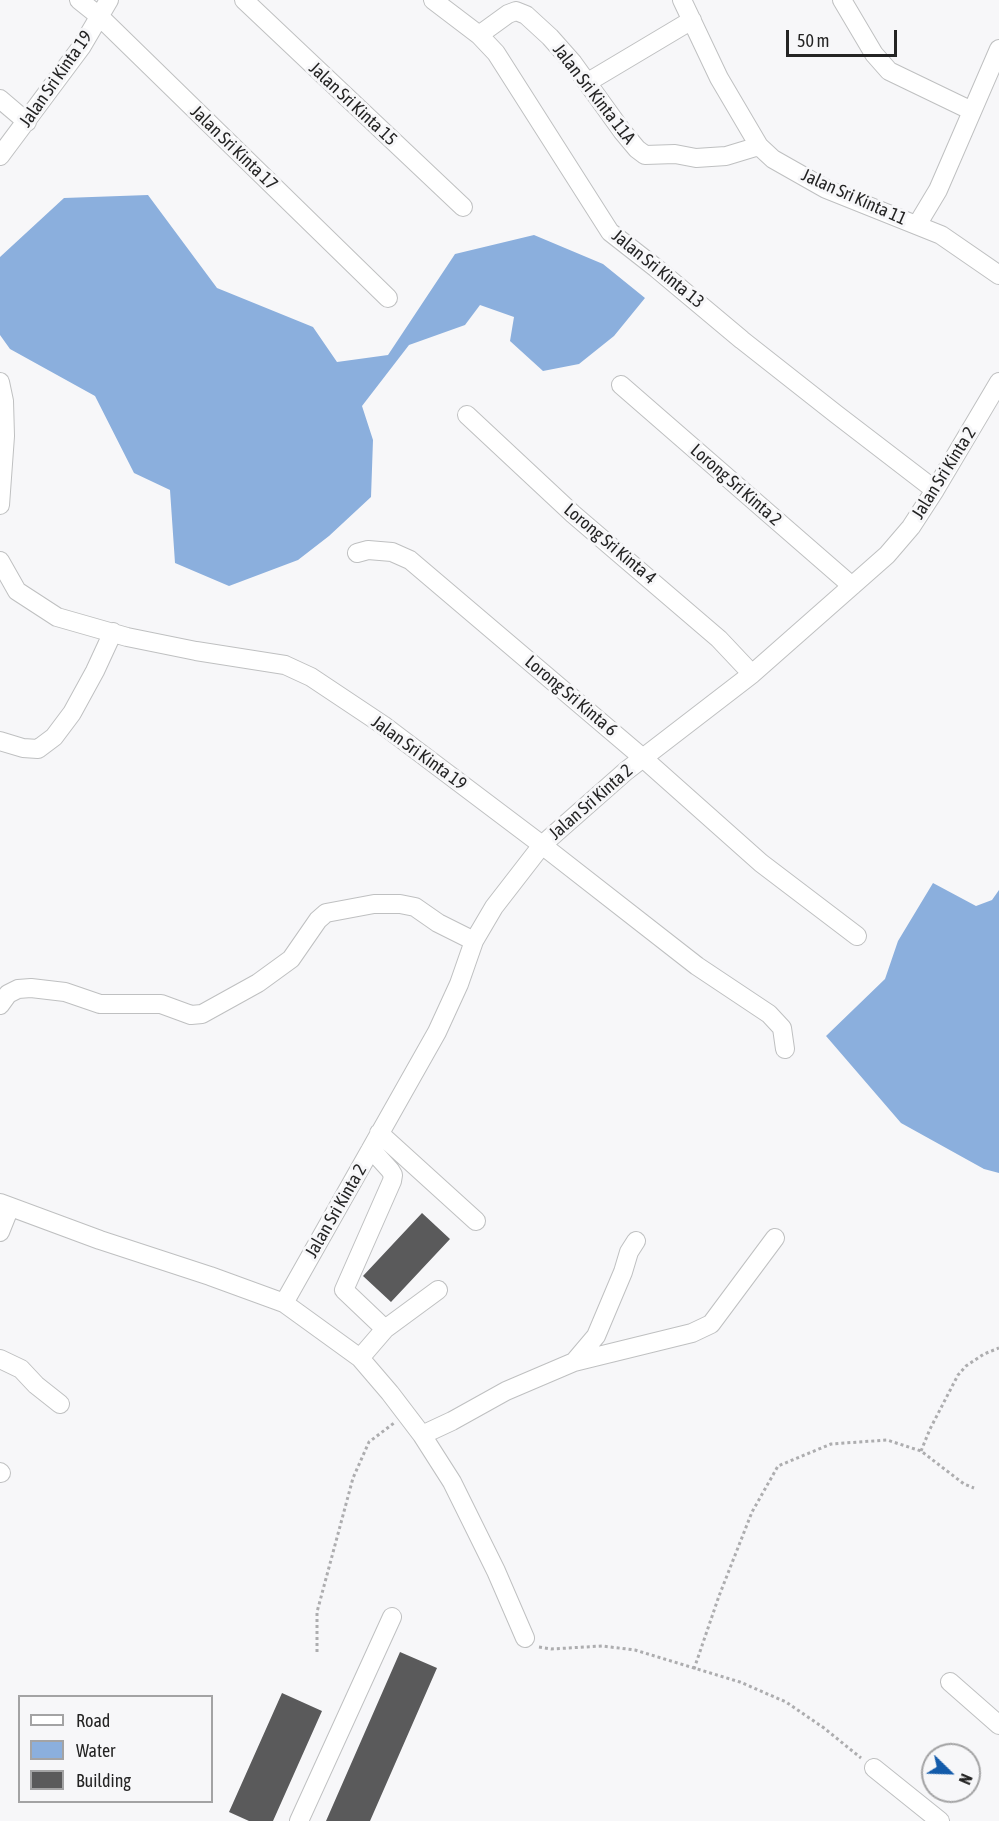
<!DOCTYPE html>
<html>
<head>
<meta charset="utf-8">
<style>
  body { margin:0 }
  #map { position:relative; width:999px; height:1821px; overflow:hidden; background:#f7f7f9; font-family:"Asap Condensed",sans-serif }
  canvas { display:block }
  .legend { position:absolute; left:18px; top:1695px; width:195px; height:108px; box-sizing:border-box; background:#f7f7f9; border:2px solid #a3a3a4; margin:0; padding:8px 10px; list-style:none; font-size:18px; color:#242424 }
  .legend li { display:flex; align-items:center; gap:12px; height:30px }
  .legend b { width:30px; border:2px solid #a3a3a4 }
  .north { position:absolute; left:921px; top:1743px; width:60px; height:60px; box-sizing:border-box; background:#f7f7f9; border:2px solid #a3a3a4; border-radius:50%; rotate:113deg; font-size:16px; font-weight:700; line-height:24px; text-align:center; color:#242424 }
  .north::after { content:''; display:block; margin:auto; width:21px; height:27px; background:#135baa; clip-path:polygon(50% 0,100% 100%,50% 72%,0 100%) }
  .scale { position:absolute; left:786px; top:30px; width:111px; height:27px; box-sizing:border-box; border:3px solid #242424; border-top:0; padding-left:8px; font-size:18px; line-height:21px; white-space:nowrap; color:#242424; -webkit-text-stroke:4px #f7f7f9; paint-order:stroke }
</style>
</head>
<body>
<div id="map">
<canvas width="999" height="1821"></canvas>
<ul class="legend">
<li><b style="height:8px;background:#fff"></b>Road</li>
<li><b style="height:16px;background:#8bafdd"></b>Water</li>
<li><b style="height:16px;background:#5a5a5b"></b>Building</li>
</ul>
<div class="north">N</div>
<div class="scale">50 m</div>
</div>
<script>
const ctx = document.querySelector('canvas').getContext('2d');
ctx.lineJoin = 'round';
function fillPath(path, color) {
  ctx.fillStyle = color;
  ctx.fill(path, 'evenodd');
}
function toPath(rows) {
  const path = new Path2D();
  for (const r of rows) {
    path.moveTo(r[0], r[1]);
    for (let i = 2; i < r.length; i += 2) path.lineTo(r[i], r[i + 1]);
  }
  return path;
}
function stroke(path, color, width, dash) {
  ctx.strokeStyle = color;
  ctx.lineWidth = width;
  ctx.lineCap = dash ? 'butt' : 'round';
  ctx.setLineDash(dash || []);
  ctx.stroke(path);
}
function drawText(font, color, halo, rows, align = 'center') {
  ctx.font = font + ' "Asap Condensed",sans-serif';
  ctx.lineWidth = 6;
  ctx.setLineDash([]);
  ctx.textBaseline = 'middle';
  ctx.strokeStyle = halo;
  ctx.fillStyle = color;
  for (const [text, x, y, turn = 0] of rows) {
    ctx.save();
    ctx.translate(x, y);
    ctx.rotate((+turn || 0) * Math.PI / 180);
    ctx.textAlign = isNaN(turn) ? turn : align;
    if (halo) ctx.strokeText(text, 0, 0);
    ctx.fillText(text, 0, 0);
    ctx.restore();
  }
}
const water = toPath([
  [148,195,217,288,313,327,337,362,388,355,455,254,534,235,603,264,645,298,614,336,579,364,543,371,510,341,514,317,480,305,465,325,409,345,362,406,373,440,371,497,329,536,298,560,229,586,175,563,170,490,134,473,95,396,10,349,0,335,0,257,64,198],
  [933,883,976,906,992,900,999,890,999,1173,984,1169,901,1123,826,1036,885,979,898,941]
]);
const building = toPath([
  [422,1213,450,1239,391,1302,363,1276],
  [400,1652,437,1668,370,1821,326,1821],
  [282,1693,322,1711,273,1821,249,1821,229,1812]
]);
const path = toPath([
  [921,1451,930,1429,958,1375,966,1366,984,1354,999,1348],
  [539,1647,551,1649,602,1646,635,1650,740,1682,786,1702,824,1728,861,1758],
  [317,1652,317,1612,353,1478,369,1442,394,1423],
  [694,1669,719,1596,752,1512,778,1466,831,1444,887,1440,921,1451,964,1484,974,1488]
]);
const minor = toPath([
  [79,0,99,16,388,298],
  [244,0,463,207],
  [433,0,479,35,496,53,610,232,656,268,742,340,836,414,935,490],
  [682,0,719,78,759,146,773,159,826,189,941,235,999,275],
  [842,0,874,54,889,71,972,111],
  [479,35,508,14,516,11,526,15,550,37,573,63,622,131,637,149,645,155,675,154,696,158,726,156,759,146],
  [588,82,692,20],
  [0,99,27,122],
  [0,156,82,46,109,0],
  [917,225,938,190,999,49],
  [0,382,4,401,5,436,0,505],
  [621,385,852,586],
  [467,415,573,514,719,639,752,674],
  [357,553,368,550,392,552,410,560,643,758,761,863,857,936],
  [0,561,17,591,57,617,127,637,196,651,285,665,311,677,383,725,542,845,697,966,769,1014,782,1028,785,1049],
  [0,741,23,748,38,749,54,737,72,713,95,671,113,632],
  [0,1005,8,994,18,989,31,988,65,992,100,1004,161,1004,191,1015,202,1014,258,983,291,959,318,920,326,913,374,904,400,904,415,907,438,923,474,941],
  [379,1133,476,1221],
  [371,1149,390,1170,393,1175,392,1181,344,1290,385,1329,438,1290],
  [0,1203,100,1240,210,1276,284,1303,360,1358,390,1393,422,1435,452,1421,506,1391,574,1362,596,1336,623,1272,629,1252,636,1241],
  [0,1232,10,1207],
  [284,1303,437,1032,459,984,474,941,494,907,542,845,626,771,752,674,887,555,911,527,935,490,999,382],
  [360,1358,385,1329],
  [0,1359,21,1369,36,1385,60,1404],
  [574,1362,692,1333,711,1324,775,1238],
  [422,1435,452,1482,496,1571,525,1638],
  [0,1472,1,1473],
  [950,1682,999,1725],
  [874,1768,940,1821],
  [299,1821,392,1617]
]);
const streetNames = [
  ["Jalan Sri Kinta 19",56,79,-55],
  ["Jalan Sri Kinta 11A",594,94,52],
  ["Jalan Sri Kinta 15",353,104,43],
  ["Jalan Sri Kinta 17",234,148,44],
  ["Jalan Sri Kinta 11",854,197,24],
  ["Jalan Sri Kinta 13",658,269,39],
  ["Jalan Sri Kinta 2",944,473,-58],
  ["Lorong Sri Kinta 2",736,485,41],
  ["Lorong Sri Kinta 4",610,544,40],
  ["Lorong Sri Kinta 6",571,696,40],
  ["Jalan Sri Kinta 19",419,753,36],
  ["Jalan Sri Kinta 2",591,802,-41],
  ["Jalan Sri Kinta 2",336,1211,-60]
];
fillPath(water, '#8bafdd');
fillPath(building, '#5a5a5b');
stroke(minor, '#bfc0c1', 20);
stroke(path, '#adadaf', 3, [3, 3]);
stroke(minor, '#fff', 18);
drawText('18px', '#242424', '#f7f7f9', streetNames);
</script>
</body>
</html>
